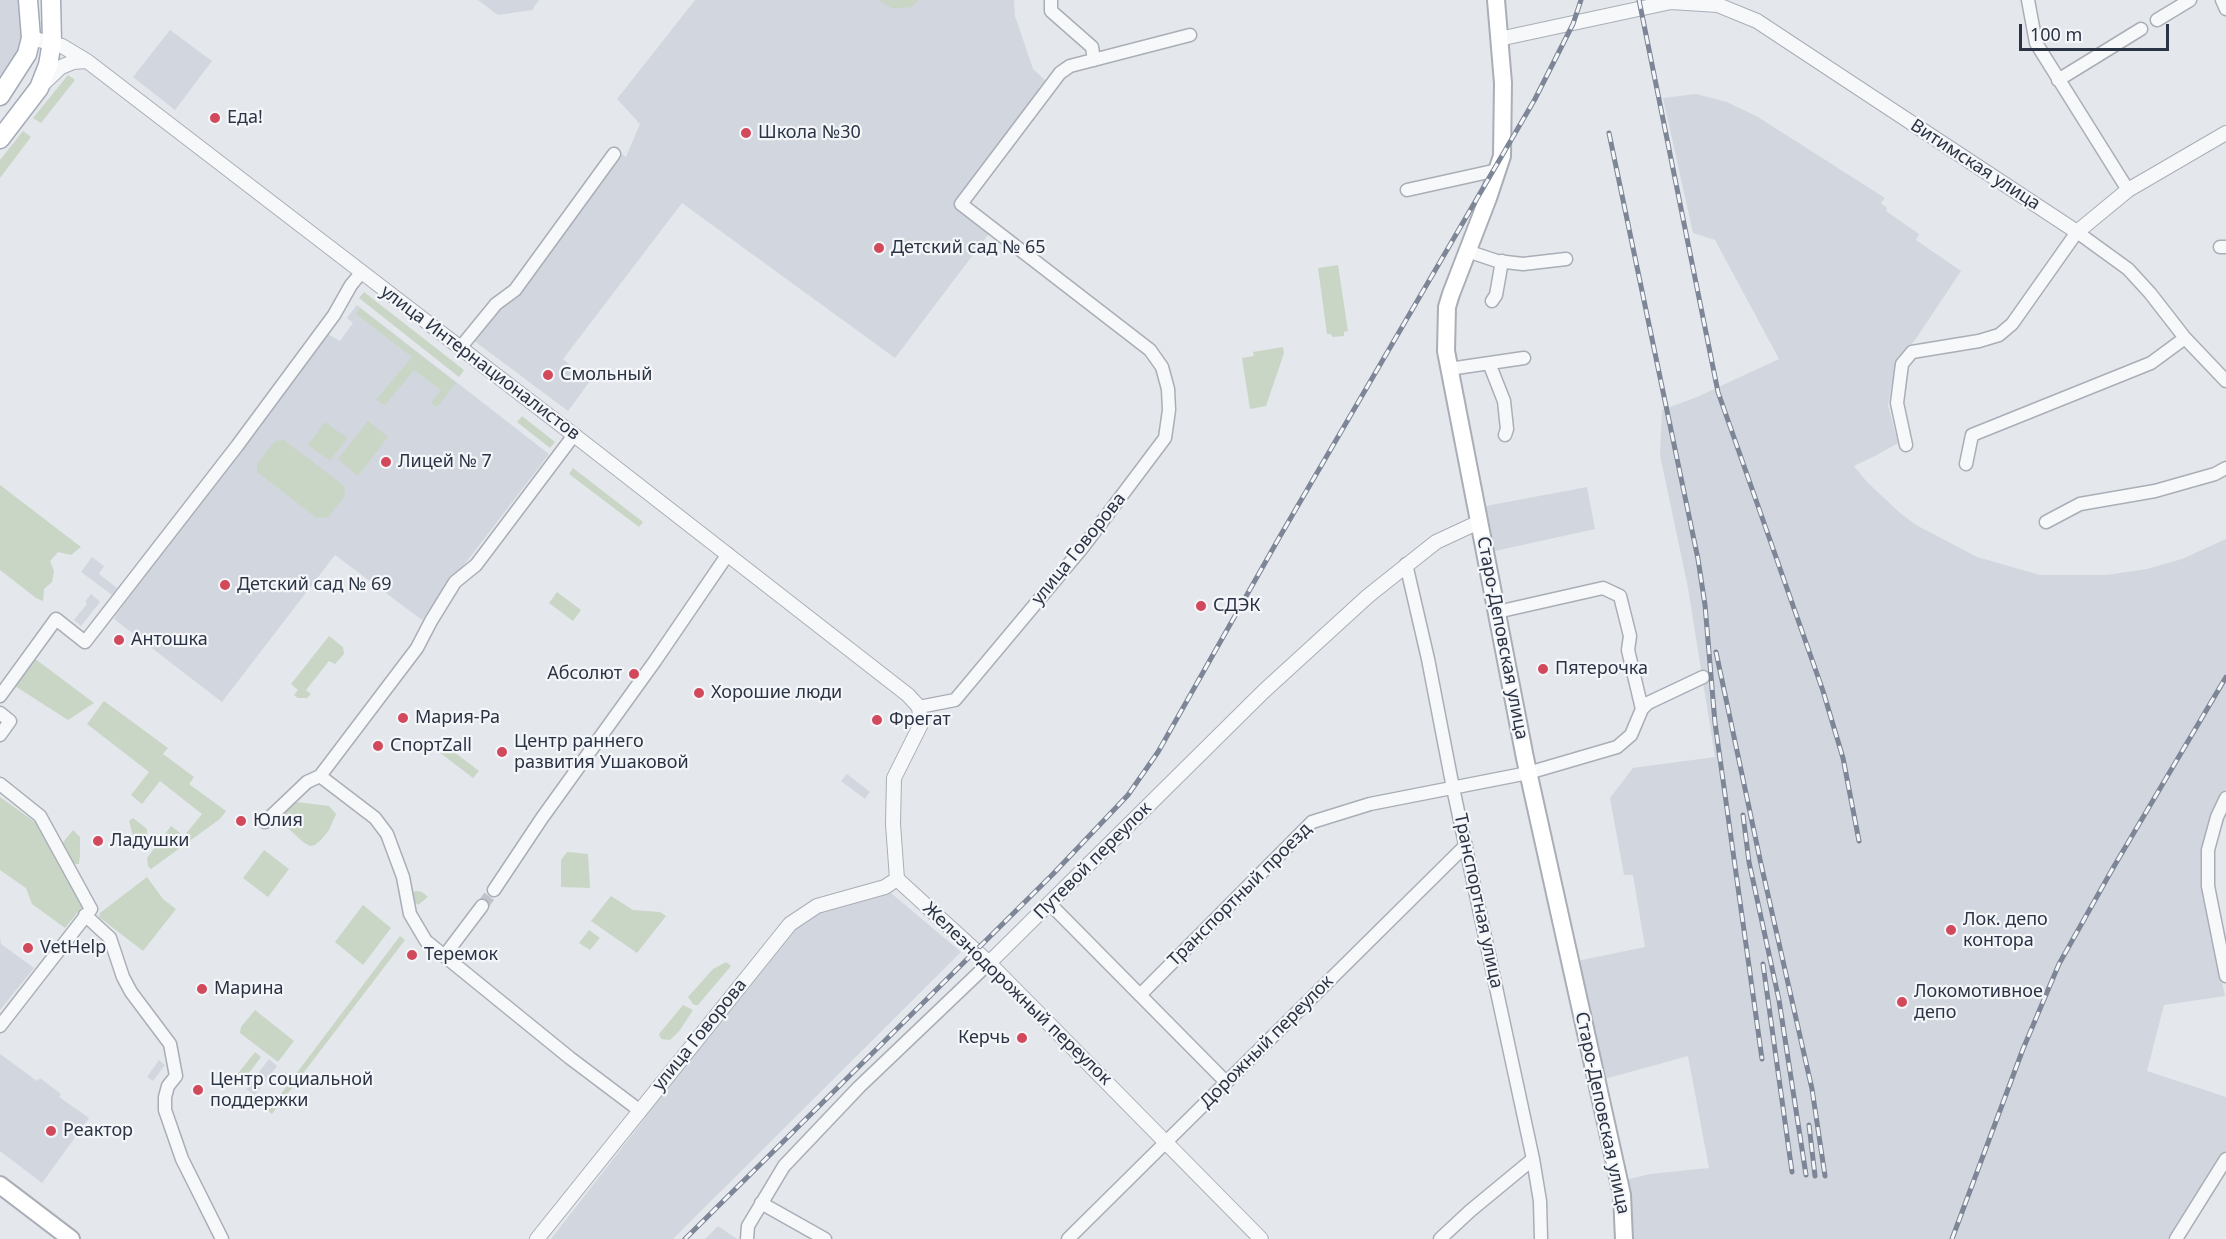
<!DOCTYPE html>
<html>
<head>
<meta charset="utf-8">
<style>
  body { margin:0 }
  #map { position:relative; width:2226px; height:1239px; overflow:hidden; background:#e4e7ec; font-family:"Noto Sans",sans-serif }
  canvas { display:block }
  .scale { position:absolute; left:2019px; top:24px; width:150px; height:27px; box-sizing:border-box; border:3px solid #2b3445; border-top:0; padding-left:8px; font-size:18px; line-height:21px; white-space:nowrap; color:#2b3445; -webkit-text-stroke:4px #f4f6f9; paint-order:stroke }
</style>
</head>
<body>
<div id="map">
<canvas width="2226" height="1239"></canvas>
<div class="scale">100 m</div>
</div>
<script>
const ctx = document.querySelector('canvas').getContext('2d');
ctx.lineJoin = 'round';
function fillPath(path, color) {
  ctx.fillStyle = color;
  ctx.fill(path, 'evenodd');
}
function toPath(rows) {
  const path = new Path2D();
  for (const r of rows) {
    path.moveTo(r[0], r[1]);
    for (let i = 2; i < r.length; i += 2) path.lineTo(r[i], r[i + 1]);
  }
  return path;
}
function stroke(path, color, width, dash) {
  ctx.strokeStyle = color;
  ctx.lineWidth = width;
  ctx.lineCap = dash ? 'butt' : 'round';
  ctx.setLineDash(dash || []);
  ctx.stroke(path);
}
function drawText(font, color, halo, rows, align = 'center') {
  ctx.font = font + ' "Noto Sans",sans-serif';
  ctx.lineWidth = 4.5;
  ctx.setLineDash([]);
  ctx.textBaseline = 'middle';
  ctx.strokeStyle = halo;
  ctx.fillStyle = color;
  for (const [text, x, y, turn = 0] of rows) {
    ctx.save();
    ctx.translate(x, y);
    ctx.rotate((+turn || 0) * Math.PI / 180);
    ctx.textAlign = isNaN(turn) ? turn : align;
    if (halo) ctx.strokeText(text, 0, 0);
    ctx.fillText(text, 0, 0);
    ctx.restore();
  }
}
const built = toPath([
  [0,0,20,0,21,20,21,44,9,68,0,79],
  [478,0,539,0,532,10,498,15],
  [695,0,1014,0,1015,16,1033,69,1045,80,958,207,991,231,895,358,682,203,563,359,590,381,568,411,473,340,612,147,626,157,640,124,617,99],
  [170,30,212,61,175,110,133,77],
  [1696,94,1727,102,1758,117,1885,198,1881,203,1887,208,1886,211,1919,234,1916,240,1961,271,1915,340,1896,361,1888,405,1898,443,1875,456,1854,466,1866,481,1900,513,1916,525,1977,557,2040,575,2106,575,2147,569,2182,559,2226,539,2226,788,2212,815,2203,886,2225,996,2164,1005,2147,1071,2226,1097,2226,1150,2169,1239,1630,1239,1625,1180,1650,1174,1709,1168,1688,1056,1601,1080,1577,961,1645,947,1633,875,1624,875,1610,798,1633,768,1715,757,1688,588,1660,455,1662,410,1697,397,1779,359,1715,240,1693,233,1663,98],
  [357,305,549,454,422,620,335,555,222,702,114,619,115,616,328,334,340,341,353,323,347,318],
  [1587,487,1595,529,1495,551,1486,506],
  [92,557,104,566,99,574,117,588,112,595,81,572],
  [91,594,100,602,81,626,74,620,87,604,85,602],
  [847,774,870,792,865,799,841,781],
  [891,893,961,952,673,1239,551,1239,642,1122,658,1097,727,1015,795,928,821,911],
  [0,938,1,944,34,968,0,1010],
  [0,1054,37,1081,40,1078,61,1094,59,1097,89,1118,42,1183,0,1151],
  [269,1059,277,1066,255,1095,246,1089],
  [159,1060,165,1065,153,1081,147,1077],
  [718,1226,737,1239,705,1239]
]);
const green = toPath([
  [879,0,919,0,911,7,902,8,891,8],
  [68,75,75,80,41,123,33,118],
  [23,131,31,137,0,178,0,160],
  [1338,265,1348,331,1344,332,1344,336,1332,337,1331,334,1327,334,1318,268],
  [364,292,464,370,459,377,359,298],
  [360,308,456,383,437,407,431,403,441,390,414,370,385,405,376,400,412,357,356,314],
  [1283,347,1284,353,1266,406,1250,409,1242,358,1254,356,1253,352],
  [522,416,555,442,550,448,517,422],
  [368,421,388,437,358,476,338,459],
  [325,422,347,438,330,461,308,445],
  [284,440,344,486,345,496,328,517,317,518,257,472,257,464,275,441],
  [573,468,643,522,639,527,569,474],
  [0,485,81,547,71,555,58,552,50,561,54,571,52,582,44,589,43,601,36,598,0,570],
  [557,592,581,610,573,621,549,603],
  [329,636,343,647,344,654,335,664,329,661,306,690,311,694,307,698,298,698,294,695,298,690,291,684],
  [34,658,94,703,68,720,15,686],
  [104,701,168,748,163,754,194,777,189,784,226,811,220,819,151,869,148,866,147,858,171,826,184,836,202,814,160,781,142,804,131,795,149,772,87,724],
  [445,745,479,771,473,778,439,752],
  [0,797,35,822,83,906,65,928,32,904,26,888,0,870],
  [296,802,329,806,336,814,329,830,321,840,315,845,310,846,303,842,279,820,279,815],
  [133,818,147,829,147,840,141,848,136,847,129,821],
  [73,830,80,837,80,854,79,864,72,864,61,845],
  [264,850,289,869,268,897,243,878],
  [567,852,588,854,590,888,561,887,561,860],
  [147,877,163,899,176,909,143,951,99,917,100,913],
  [416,891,422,892,428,897,418,905,412,899,411,893],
  [611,896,633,910,660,912,666,916,637,953,591,921],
  [363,905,391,928,363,965,335,942],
  [589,930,600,938,590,950,579,943],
  [400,936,405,940,272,1114,268,1111],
  [726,962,731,966,698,1005,694,1005,688,997,713,969],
  [683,1005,693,1010,680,1030,670,1040,661,1039,659,1034],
  [255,1010,294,1041,278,1062,240,1033,241,1027],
  [255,1052,261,1057,239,1086,232,1081]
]);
const minorTunnel = toPath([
  [482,906,494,890]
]);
const minor = toPath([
  [1051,0,1051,11,1092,47,1094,60],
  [2028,0,2036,43,2128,190],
  [2222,0,2226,9],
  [2157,20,2190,0],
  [2058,80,2141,29],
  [1407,190,1493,171,1498,167],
  [2220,247,2226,247],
  [1467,251,1497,261,1523,264,1566,259],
  [1492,301,1496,295,1502,261],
  [460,348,496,304,515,290,614,154],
  [1489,363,1504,401,1507,429,1505,435],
  [1449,369,1524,358],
  [1906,445,1897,403,1902,364,1912,352,1979,341,1999,335,2012,324,2077,232,2128,269,2150,293,2185,338,2226,381],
  [1966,464,1972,435,2151,363,2185,338],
  [2046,522,2080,504,2155,491,2215,474,2226,468],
  [1406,564,1428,659,1453,788,1533,1159,1540,1201,1541,1239],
  [1497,612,1603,588,1620,596,1630,636,1628,650,1642,709],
  [0,696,56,619,85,642,237,446,334,315,351,285,361,273],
  [919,707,955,700,1083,547,1165,438,1169,410,1168,389,1162,367,1150,350,961,204,1060,73,1070,66,1190,35],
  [0,713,10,721,0,735],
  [320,776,375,818,387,834,403,877,410,914,426,941,570,1058,639,1110],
  [0,784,40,816,91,909,0,1026],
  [2226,798,2217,817,2208,850,2208,886,2226,976],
  [265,822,307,782,320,776,417,648,431,621,455,582,476,565,574,435],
  [494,890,542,818,655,661,728,554],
  [1050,904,1226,1082],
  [85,915,110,938,123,977,131,992,170,1044,176,1076,168,1086,165,1097,165,1110,182,1159,222,1239],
  [445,955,482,906],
  [1141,994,1312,822,1370,804,1528,773,1617,747,1631,735,1642,709,1648,703,1703,677],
  [761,1203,825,1239],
  [747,1239,748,1226,784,1166,859,1087,989,963],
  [1068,1239,1466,845],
  [1440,1239,1470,1211,1533,1159],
  [2176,1239,2226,1159]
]);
const tertiary = toPath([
  [31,38,62,46,87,61,574,435,908,695,919,707,921,724,894,778,893,824,897,879,989,963,1261,1239],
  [1499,39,1671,2,1718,5,1757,21,2077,232,2128,190,2226,133],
  [43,84,61,67,73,62,87,61],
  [989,963,1264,691,1368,596,1436,542,1479,522],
  [537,1239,790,924,817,906,885,887,897,879]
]);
const secondary = toPath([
  [1496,0,1503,83,1502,156,1488,198,1451,294,1447,307,1446,351,1525,758,1622,1195,1624,1239],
  [0,1185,71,1239]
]);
const primary = toPath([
  [0,96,27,54,31,38,28,0],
  [0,139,39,88,48,65,52,42,51,0]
]);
const rail = toPath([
  [1639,0,1718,392,1823,691,1843,758,1859,841],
  [1609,133,1698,559,1705,605,1715,723,1762,1059],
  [1716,652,1761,864,1812,1089,1825,1176],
  [1743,815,1749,862,1779,1000,1806,1175],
  [1763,964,1792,1172],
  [1809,1125,1815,1176],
  [685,1239,1053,874,1128,795,1158,752,1279,538,1535,99,1573,24,1581,0],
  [1952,1239,2023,1049,2059,964,2113,868,2226,677]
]);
const markers = [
  [215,118,6,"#d1495b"],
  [746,133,6,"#d1495b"],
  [879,248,6,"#d1495b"],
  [548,375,6,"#d1495b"],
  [386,462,6,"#d1495b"],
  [225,585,6,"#d1495b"],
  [1201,606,6,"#d1495b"],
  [119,640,6,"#d1495b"],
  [1543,669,6,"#d1495b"],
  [634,674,6,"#d1495b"],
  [699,693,6,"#d1495b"],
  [403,718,6,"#d1495b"],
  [877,720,6,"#d1495b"],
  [378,746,6,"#d1495b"],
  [502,752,6,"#d1495b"],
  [241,821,6,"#d1495b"],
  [98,841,6,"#d1495b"],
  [1951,930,6,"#d1495b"],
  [28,948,6,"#d1495b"],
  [412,955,6,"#d1495b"],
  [202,989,6,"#d1495b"],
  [1902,1002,6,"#d1495b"],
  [1022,1038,6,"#d1495b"],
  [198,1090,6,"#d1495b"],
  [51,1131,6,"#d1495b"]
];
const poiNames = [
  ["Еда!",227,118],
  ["Школа №30",758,133],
  ["Детский сад № 65",891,248],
  ["Смольный",560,375],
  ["Лицей № 7",398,462],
  ["Детский сад № 69",237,585],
  ["СДЭК",1213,606],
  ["Антошка",131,640],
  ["Пятерочка",1555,669],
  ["Абсолют",622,674,"right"],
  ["Хорошие люди",711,693],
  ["Мария-Ра",415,718],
  ["Фрегат",889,720],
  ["Центр раннего",514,742],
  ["развития Ушаковой",514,763],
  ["СпортZall",390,746],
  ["Юлия",253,821],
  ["Ладушки",110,841],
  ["Лок. депо",1963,920],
  ["контора",1963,941],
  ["VetHelp",40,948],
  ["Теремок",424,955],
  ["Марина",214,989],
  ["Локомотивное",1914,992],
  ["депо",1914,1013],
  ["Керчь",1010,1038,"right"],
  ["Центр социальной",210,1080],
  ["поддержки",210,1101],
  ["Реактор",63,1131]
];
const streetNames = [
  ["Витимская улица",1975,165,33],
  ["улица Интернационалистов",480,363,37],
  ["улица Говорова",1079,549,-51],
  ["Старо-Деповская улица",1502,638,79],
  ["Путевой переулок",1093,861,-45],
  ["Транспортный проезд",1240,895,-45],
  ["Транспортная улица",1478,901,78],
  ["Железнодорожный переулок",1017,994,44],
  ["улица Говорова",700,1035,-51],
  ["Дорожный переулок",1267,1042,-45],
  ["Старо-Деповская улица",1602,1113,78]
];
fillPath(built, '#d2d6de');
fillPath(green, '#c9d6c5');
stroke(minorTunnel, '#bfc3cb', 12, [12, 6]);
stroke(minor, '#a9aeb7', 15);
stroke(tertiary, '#a9aeb7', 16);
stroke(secondary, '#a9aeb7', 20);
stroke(primary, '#a3abb8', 21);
stroke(minor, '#f7f8fa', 12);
stroke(tertiary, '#f7f8fa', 14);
stroke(secondary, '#fff', 16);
stroke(primary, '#fff', 18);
stroke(rail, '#7d8696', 5);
stroke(rail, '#f4f6f9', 3, [9]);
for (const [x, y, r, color] of markers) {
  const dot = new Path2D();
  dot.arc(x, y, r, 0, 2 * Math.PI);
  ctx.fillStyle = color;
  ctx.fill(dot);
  stroke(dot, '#f4f6f9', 2);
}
drawText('18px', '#2b3445', '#f4f6f9', poiNames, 'left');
drawText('18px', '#2b3445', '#f4f6f9', streetNames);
</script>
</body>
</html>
